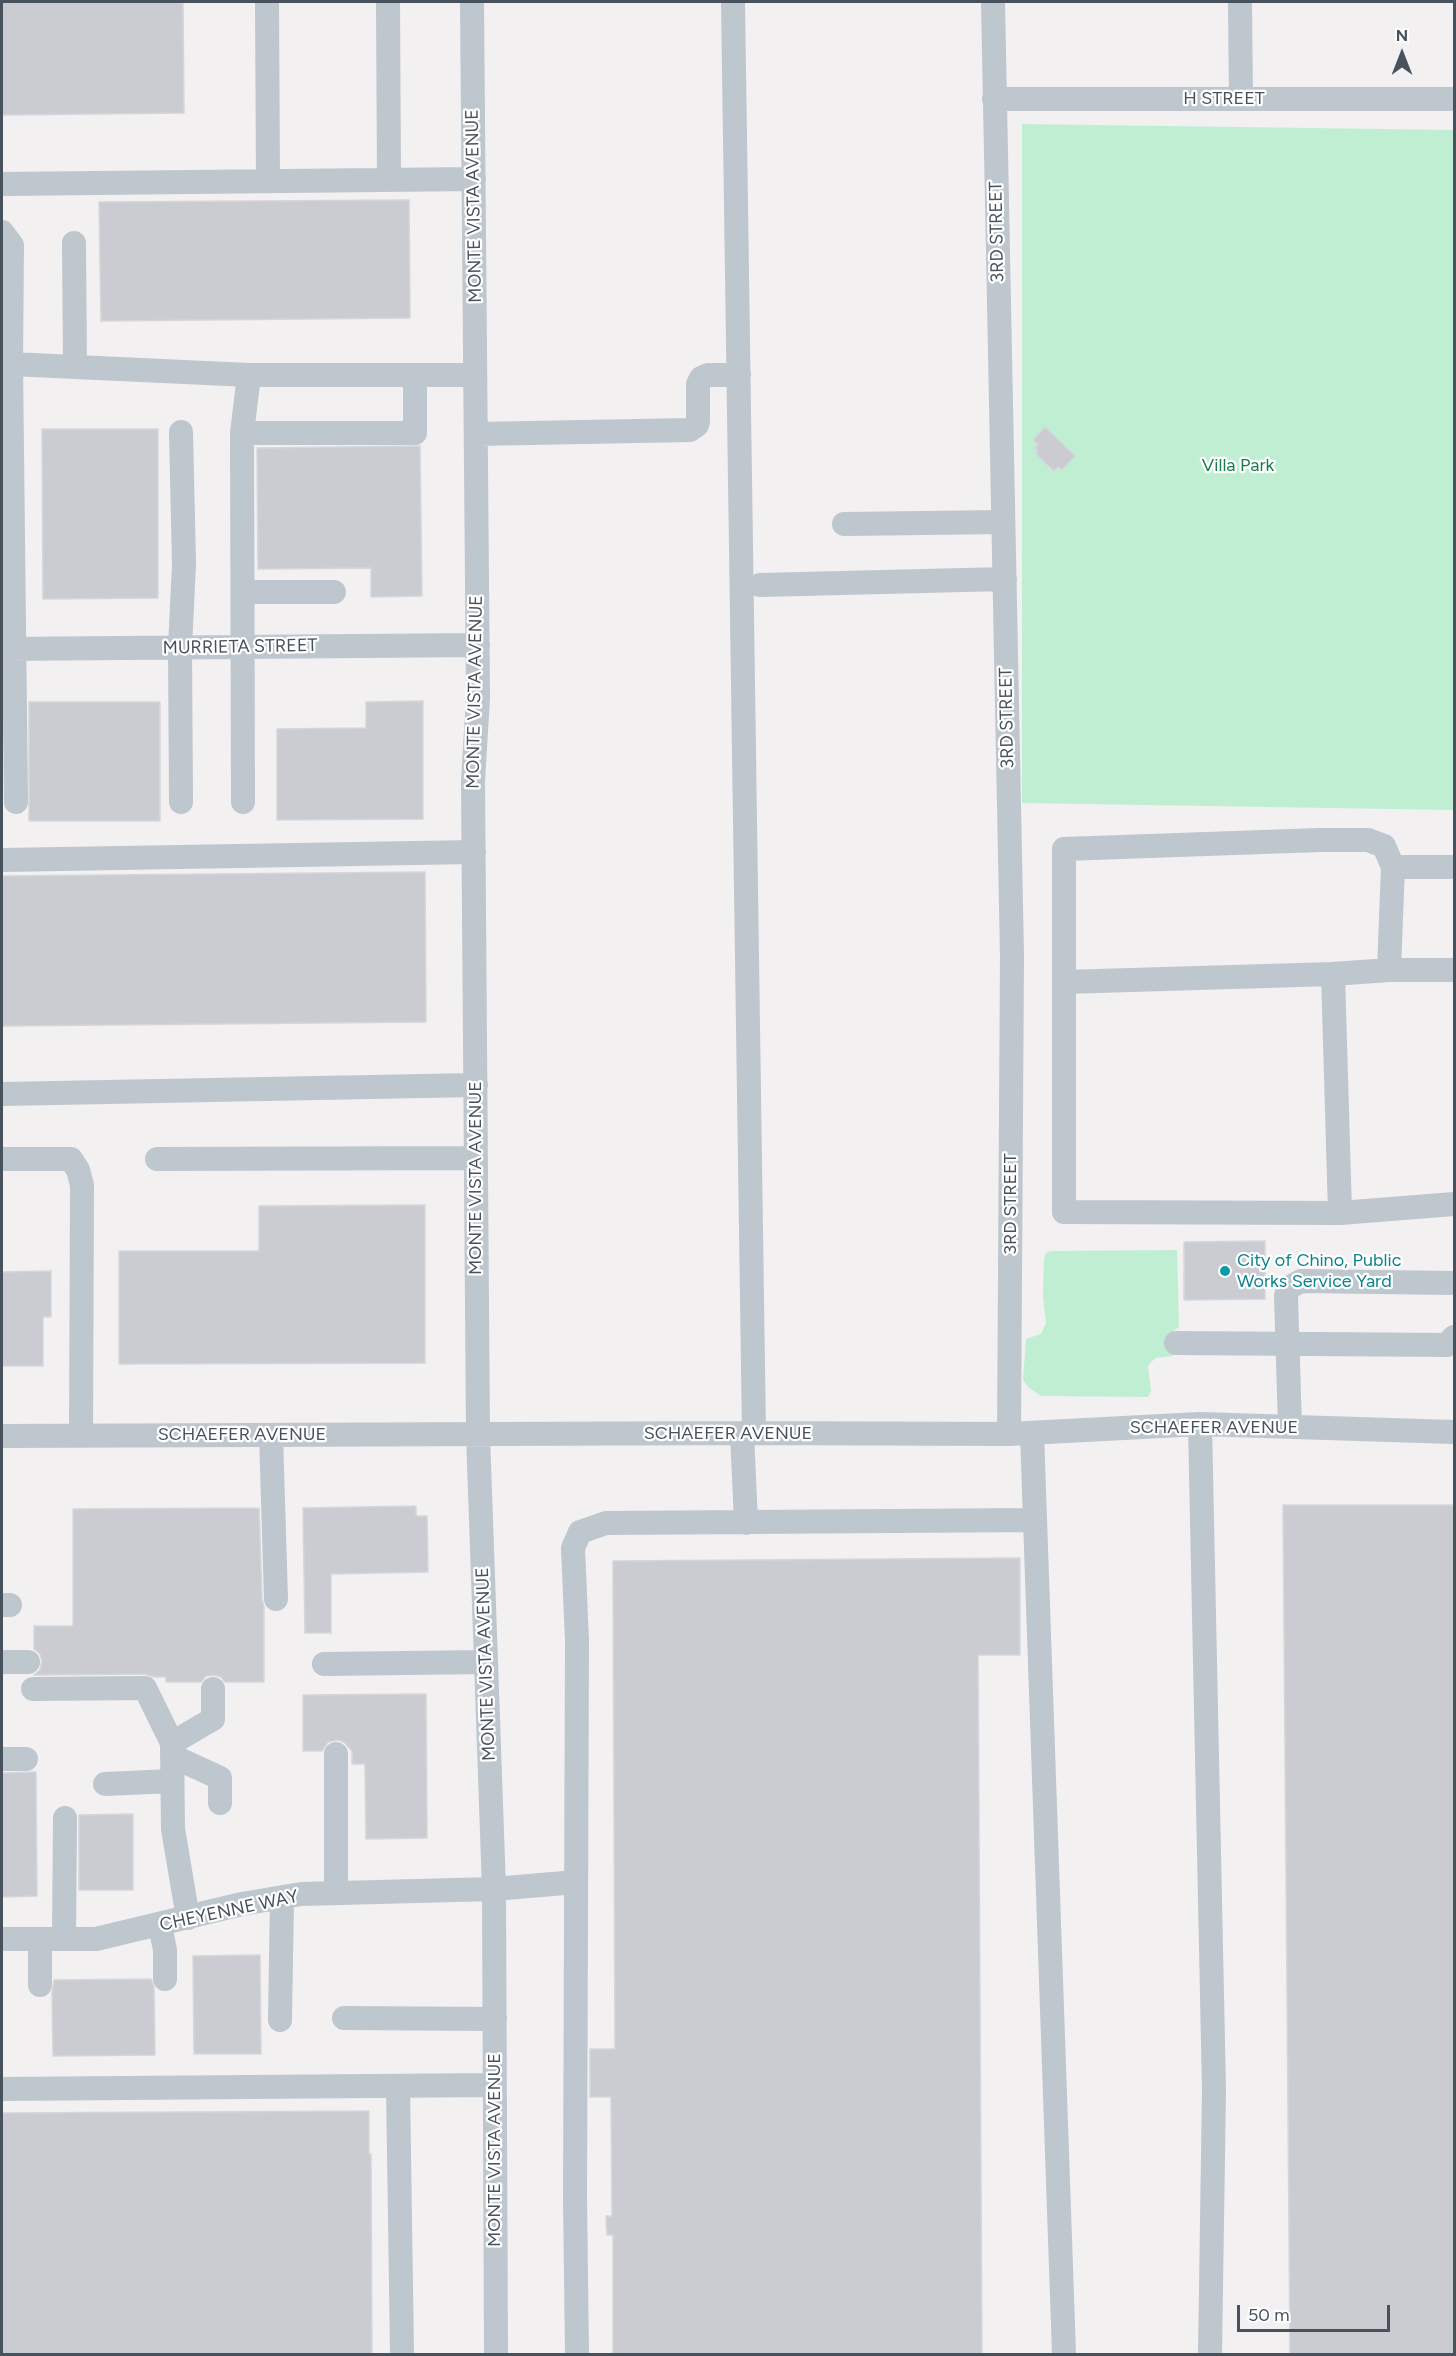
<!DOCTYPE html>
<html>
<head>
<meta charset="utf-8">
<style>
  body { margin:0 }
  #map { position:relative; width:1456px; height:2356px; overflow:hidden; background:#f2f0f0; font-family:Figtree,sans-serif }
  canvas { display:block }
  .frame { position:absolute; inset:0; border:3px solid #48525c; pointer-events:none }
  .north { position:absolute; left:1372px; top:24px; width:60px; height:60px; -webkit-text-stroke:4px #fff; paint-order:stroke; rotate:0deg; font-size:16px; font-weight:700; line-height:24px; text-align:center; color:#48525c }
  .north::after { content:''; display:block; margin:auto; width:21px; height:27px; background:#48525c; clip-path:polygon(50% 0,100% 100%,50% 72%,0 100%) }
  .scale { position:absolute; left:1237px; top:2305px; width:153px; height:27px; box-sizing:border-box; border:3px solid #48525c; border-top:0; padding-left:8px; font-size:18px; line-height:21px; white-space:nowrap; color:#48525c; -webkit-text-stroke:4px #fff; paint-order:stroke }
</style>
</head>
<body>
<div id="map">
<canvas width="1456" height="2356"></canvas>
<div class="frame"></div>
<div class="north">N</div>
<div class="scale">50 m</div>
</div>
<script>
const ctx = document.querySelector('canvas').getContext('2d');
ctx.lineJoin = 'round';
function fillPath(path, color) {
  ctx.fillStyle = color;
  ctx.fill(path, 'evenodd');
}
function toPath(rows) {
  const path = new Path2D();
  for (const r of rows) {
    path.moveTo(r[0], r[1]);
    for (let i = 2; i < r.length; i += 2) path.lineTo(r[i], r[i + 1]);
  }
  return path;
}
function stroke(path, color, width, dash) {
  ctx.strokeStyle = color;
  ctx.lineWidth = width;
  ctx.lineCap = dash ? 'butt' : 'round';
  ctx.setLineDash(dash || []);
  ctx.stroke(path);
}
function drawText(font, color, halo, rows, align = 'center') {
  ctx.font = font + ' Figtree,sans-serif';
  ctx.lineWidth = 4.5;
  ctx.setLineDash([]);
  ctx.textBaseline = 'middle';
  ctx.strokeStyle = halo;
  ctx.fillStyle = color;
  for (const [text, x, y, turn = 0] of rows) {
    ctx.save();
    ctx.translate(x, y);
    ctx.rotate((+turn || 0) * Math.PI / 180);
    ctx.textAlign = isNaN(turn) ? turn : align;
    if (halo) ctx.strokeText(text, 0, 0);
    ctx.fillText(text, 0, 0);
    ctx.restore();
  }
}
const green = toPath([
  [1022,124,1454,130,1454,810,1022,803],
  [1177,1250,1179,1327,1173,1331,1173,1356,1156,1358,1151,1362,1148,1366,1151,1391,1148,1397,1041,1396,1028,1387,1023,1380,1026,1339,1041,1334,1046,1323,1043,1296,1044,1260,1046,1253,1050,1251]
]);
const building = toPath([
  [2,2,183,2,184,113,2,115,2,2],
  [409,200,410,318,101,321,99,202,409,200],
  [1045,427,1075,456,1062,470,1058,467,1054,471,1036,454,1038,451,1035,448,1038,444,1033,440,1045,427],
  [42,429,158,429,158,598,43,599,42,429],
  [420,446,422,596,371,597,371,568,258,569,257,448,420,446],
  [423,701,423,819,277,820,277,729,366,728,366,702,423,701],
  [29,702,160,702,160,821,29,821,29,702],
  [425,872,426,1022,2,1026,2,876,425,872],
  [425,1205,425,1363,119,1364,119,1251,259,1251,259,1206,425,1205],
  [1265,1241,1265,1299,1184,1300,1184,1242,1265,1241],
  [51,1271,51,1317,43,1317,43,1366,2,1366,2,1272,51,1271],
  [1283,1505,1455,1505,1455,2355,1290,2355,1283,1505],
  [416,1506,416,1516,427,1516,428,1572,331,1574,331,1633,305,1633,303,1508,416,1506],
  [259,1508,262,1599,264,1607,264,1682,225,1682,221,1677,214,1675,206,1676,201,1682,166,1682,166,1677,154,1677,145,1674,34,1675,40,1670,42,1661,40,1654,34,1649,34,1626,73,1626,73,1509,259,1508],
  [1020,1558,1020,1655,978,1655,982,2355,613,2355,613,2235,607,2235,606,2216,612,2216,611,2097,590,2097,590,2049,615,2049,613,1561,1020,1558],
  [426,1694,427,1838,366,1839,365,1764,352,1764,352,1751,344,1742,337,1740,328,1742,322,1751,303,1751,303,1695,426,1694],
  [33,1772,36,1772,37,1896,2,1897,2,1773,33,1772],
  [133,1814,133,1890,79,1890,79,1815,133,1814],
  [260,1955,261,2054,194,2054,193,1956,260,1955],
  [151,1979,154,1987,155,2055,53,2056,52,1993,54,1980,151,1979],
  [369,2111,369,2154,371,2154,372,2355,2,2355,2,2113,369,2111]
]);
const minor = toPath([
  [267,2,268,181],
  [388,2,389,180],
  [472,2,478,698,473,781,478,1435,494,1889,496,2354],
  [733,2,754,1433],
  [993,2,1012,956,1009,1434],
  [1240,2,1241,99],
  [994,99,1454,99],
  [2,184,474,179],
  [2,232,12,245,11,364],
  [74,243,75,367],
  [242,433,415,433,415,375],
  [476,434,690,430,697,425,698,421,698,384,701,378,708,375,739,375],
  [844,524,1003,522],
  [760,585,1005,579],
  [243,592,334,592],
  [2,649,478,645],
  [16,802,11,364,249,375,475,375],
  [181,802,180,648,184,564,181,432],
  [243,802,242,433,249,375],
  [2,860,474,852],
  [1389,970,1393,867,1454,867],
  [1454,970,1389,970,1333,974,1340,1213,1454,1204],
  [1064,982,1333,974],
  [2,1094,476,1085],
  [3,1159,71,1159,78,1170,82,1185,81,1435],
  [157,1159,476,1158],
  [1340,1213,1064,1212,1064,849,1320,840,1368,840,1384,846,1393,867],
  [1176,1343,1447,1345,1454,1337],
  [1200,1424,1214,2090,1210,2354],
  [1290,1427,1286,1296,1288,1288,1301,1281,1454,1283],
  [742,1433,746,1523],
  [1032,1433,1064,2354],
  [271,1435,276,1599],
  [2,1436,742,1433,1009,1434,1200,1424,1454,1432],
  [2,1605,10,1605],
  [2,1662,28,1662],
  [324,1664,486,1662],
  [33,1689,145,1688,172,1743,173,1829,188,1918],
  [172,1743,213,1719,213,1689],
  [336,1754,336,1893],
  [172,1756,220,1778,220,1803],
  [2,1759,26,1759],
  [105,1784,172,1781],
  [160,1925,165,1950,165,1979],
  [2,1939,96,1939,242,1904,301,1894,494,1889,576,1882],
  [40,1939,40,1985],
  [64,1939,65,1818],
  [344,2018,495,2019],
  [280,2020,282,1898],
  [398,2086,402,2354],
  [2,2089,495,2085],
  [577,2354,575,2198,577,1640,573,1548,580,1532,606,1523,1035,1520]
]);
const markers = [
  [1225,1271,6,"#0f9aa8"]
];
const streetNames = [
  ["H STREET",1224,99],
  ["MONTE VISTA AVENUE",474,206,-91],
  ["3RD STREET",997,232,-91],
  ["MURRIETA STREET",240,647,-1],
  ["MONTE VISTA AVENUE",475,692,-89],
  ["3RD STREET",1007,718,-91],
  ["MONTE VISTA AVENUE",476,1178,-90],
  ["3RD STREET",1011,1204,-90],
  ["SCHAEFER AVENUE",1214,1428],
  ["SCHAEFER AVENUE",728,1434],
  ["SCHAEFER AVENUE",242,1435],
  ["MONTE VISTA AVENUE",486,1664,-92],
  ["CHEYENNE WAY",229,1911,-12],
  ["MONTE VISTA AVENUE",495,2150,-90]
];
const parkNames = [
  ["Villa Park",1238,466]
];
const cultureNames = [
  ["City of Chino, Public",1237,1261],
  ["Works Service Yard",1237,1282]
];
fillPath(green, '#c0eed3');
fillPath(building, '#caccd2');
stroke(building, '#d4d6db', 1.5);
stroke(minor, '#bec6ce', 24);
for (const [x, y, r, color] of markers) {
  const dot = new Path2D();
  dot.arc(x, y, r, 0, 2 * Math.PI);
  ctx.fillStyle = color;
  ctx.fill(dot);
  stroke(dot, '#fff', 2);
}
drawText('18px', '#48525c', '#fff', streetNames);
drawText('18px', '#1a7c4e', '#fff', parkNames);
drawText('18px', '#0d838f', '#fff', cultureNames, 'left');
</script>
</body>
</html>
